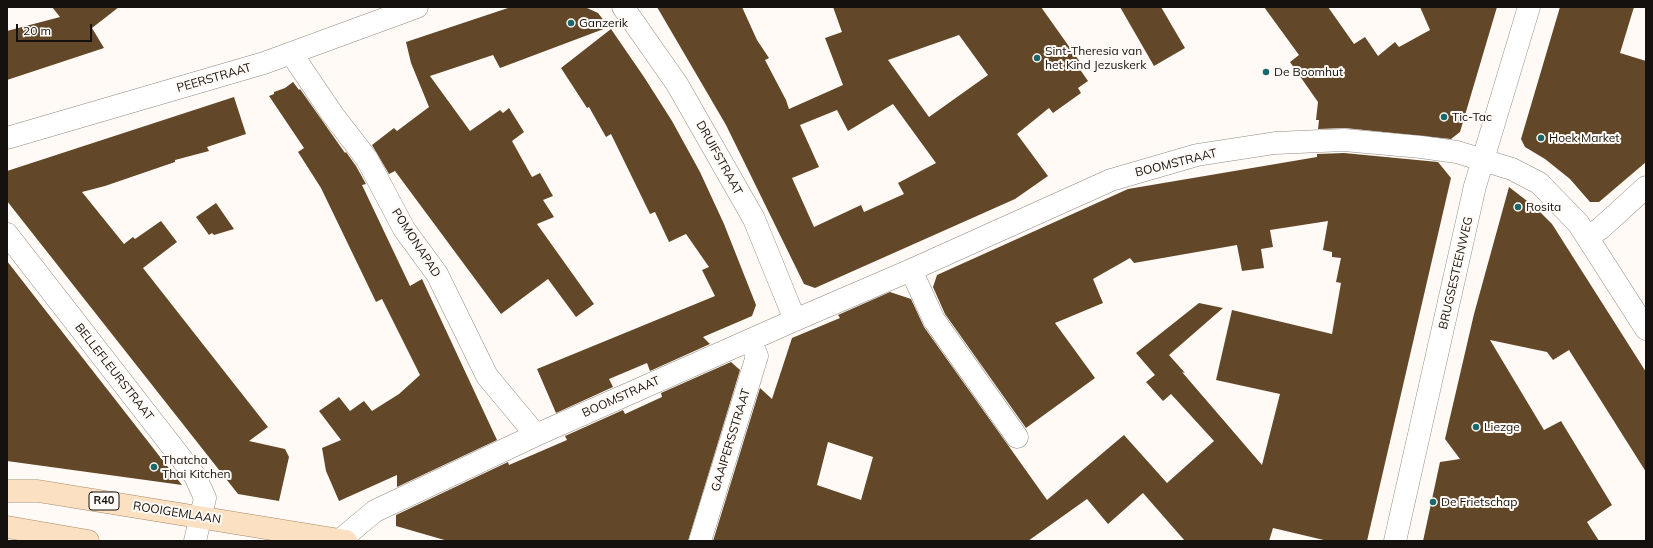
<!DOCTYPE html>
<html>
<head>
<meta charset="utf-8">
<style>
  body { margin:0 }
  #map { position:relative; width:1653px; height:548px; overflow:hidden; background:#fffaf5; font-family:Mulish,sans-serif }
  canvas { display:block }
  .frame { position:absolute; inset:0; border:8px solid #14110e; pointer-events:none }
  .scale { position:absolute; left:16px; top:24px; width:76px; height:18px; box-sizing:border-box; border:2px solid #14110e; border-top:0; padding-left:5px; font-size:12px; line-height:14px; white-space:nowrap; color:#14110e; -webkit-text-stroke:3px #fffaf5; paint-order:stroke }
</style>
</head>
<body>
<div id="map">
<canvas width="1653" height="548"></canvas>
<div class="frame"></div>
<div class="scale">20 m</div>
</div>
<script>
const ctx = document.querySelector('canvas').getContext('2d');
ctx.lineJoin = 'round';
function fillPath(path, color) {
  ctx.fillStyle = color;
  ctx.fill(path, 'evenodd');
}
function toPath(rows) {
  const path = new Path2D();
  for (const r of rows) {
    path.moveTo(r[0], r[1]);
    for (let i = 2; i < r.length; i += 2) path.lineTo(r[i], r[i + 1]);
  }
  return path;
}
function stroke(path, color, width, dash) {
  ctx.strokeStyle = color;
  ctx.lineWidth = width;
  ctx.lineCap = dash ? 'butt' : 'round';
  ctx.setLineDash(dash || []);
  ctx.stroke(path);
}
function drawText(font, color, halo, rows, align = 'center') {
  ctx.font = font + ' Mulish,sans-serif';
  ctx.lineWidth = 4;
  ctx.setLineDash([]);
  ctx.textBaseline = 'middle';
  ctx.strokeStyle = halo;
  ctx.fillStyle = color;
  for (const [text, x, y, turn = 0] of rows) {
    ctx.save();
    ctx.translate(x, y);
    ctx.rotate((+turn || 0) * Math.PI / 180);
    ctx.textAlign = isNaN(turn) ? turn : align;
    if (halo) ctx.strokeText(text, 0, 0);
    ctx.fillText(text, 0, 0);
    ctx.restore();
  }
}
const building = toPath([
  [52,7,119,7,92,28,104,48,7,80,7,31,60,17],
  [511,7,585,7,598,13,609,27,500,68,493,55,430,76,470,131,500,110,503,113,509,108,524,132,512,141,532,177,540,173,553,196,543,200,554,217,537,224,594,304,576,317,548,279,501,314,395,171,389,174,372,145,394,128,397,131,429,107,411,63,406,42],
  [657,7,742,7,757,40,769,58,765,60,786,100,789,109,843,85,825,38,842,32,833,7,1041,7,1085,69,1081,71,1088,81,1078,88,1081,93,1053,113,1049,108,1017,134,1048,176,1015,199,815,288,804,284,726,125],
  [959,35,988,75,929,117,888,60],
  [893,104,936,163,898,183,904,194,864,212,861,205,814,227,792,178,819,167,800,125,837,110,848,131],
  [1120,7,1161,7,1185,48,1154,66],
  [1264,7,1328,7,1354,44,1365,37,1378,56,1395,42,1399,47,1430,30,1420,7,1497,7,1460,132,1451,139,1345,128,1318,129,1319,120,1316,120,1318,102,1290,62,1299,55],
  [1560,7,1634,7,1620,53,1646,61,1646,162,1599,202,1590,202,1570,179,1545,159,1525,147,1521,139],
  [611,29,644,77,672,121,700,172,724,224,756,305,752,316,703,337,710,344,650,371,647,363,609,379,613,387,556,413,537,369,715,296,702,270,709,267,686,234,669,242,655,212,650,214,611,134,606,137,589,107,587,108,561,68],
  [293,82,299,90,300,89,345,153,346,152,356,166,366,184,362,185,410,286,422,279,497,440,397,487,397,475,339,501,326,471,322,448,341,440,319,411,339,397,350,411,364,401,372,411,399,394,420,375,382,299,376,302,321,188,298,152,304,148,269,96,274,94,274,92,285,88],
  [234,97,246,134,207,147,209,151,175,160,175,162,105,186,82,192,124,244,133,237,135,239,161,221,177,242,143,268,268,427,249,441,285,449,289,457,279,501,238,494,7,201,7,171],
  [1344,153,1438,162,1451,178,1367,541,1328,541,1273,528,1269,541,1185,541,1143,493,1108,524,1087,499,1028,541,713,541,760,388,772,399,792,338,840,318,838,315,890,292,911,299,924,327,1047,500,1124,435,1167,483,1214,441,1171,394,1163,401,1146,382,1155,375,1136,353,1199,303,1223,308,1169,355,1185,373,1182,372,1262,465,1280,394,1216,380,1232,310,1332,334,1341,283,1336,282,1341,258,1332,257,1332,252,1323,250,1328,221,1270,230,1273,247,1261,249,1264,268,1242,271,1237,245,1134,263,1130,258,1093,279,1103,303,1055,323,1095,378,1026,428,945,314,933,287,937,275,1128,189,1317,157,1317,154],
  [828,442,873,457,861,500,817,485],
  [1509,187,1535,207,1552,224,1646,372,1646,472,1569,350,1553,360,1547,352,1490,340,1544,430,1561,421,1612,505,1587,522,1599,541,1423,541,1440,462,1460,459,1445,439,1474,314],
  [216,203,234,229,214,235,212,233,209,235,196,217],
  [7,261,35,297,182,485,7,461],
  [731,362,740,370,688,541,448,541,396,526,396,515,508,462,509,465,567,440,565,436,623,410,625,414,662,397,661,393]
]);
const minor = toPath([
  [623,7,677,84,754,219,795,320],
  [291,53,333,115,367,159,404,229,437,274,487,376,536,435],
  [7,138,264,63,417,7],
  [7,234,195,476,205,498,195,541],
  [1588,237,1601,228,1646,187],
  [911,270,934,320,1017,437],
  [339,541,375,511,536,435,795,320,911,270,1111,180,1197,155,1275,143,1344,140,1421,147,1457,152,1512,169,1539,183,1578,223,1646,329],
  [700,541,757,356,750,340],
  [1395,541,1475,186,1529,7]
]);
const major = toPath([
  [7,491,38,491,346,541],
  [7,527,88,541]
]);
const markers = [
  [571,23,4,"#1a686b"],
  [1037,58,4,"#1a686b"],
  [1266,72,4,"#1a686b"],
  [1444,117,4,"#1a686b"],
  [1541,138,4,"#1a686b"],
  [1518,207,4,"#1a686b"],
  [1476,427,4,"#1a686b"],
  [154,467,4,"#1a686b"],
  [1433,502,4,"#1a686b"]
];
const shields = [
  [104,501,30]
];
const shieldNames = [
  ["R40",104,501]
];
const poiNames = [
  ["Ganzerik",579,23],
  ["Sint-Theresia van",1045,51],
  ["het Kind Jezuskerk",1045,65],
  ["De Boomhut",1274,72],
  ["Tic-Tac",1452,117],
  ["Hoek Market",1549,138],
  ["Rosita",1526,207],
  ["Liezge",1484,427],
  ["Thatcha",162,460],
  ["Thai Kitchen",162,474],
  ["De Frietschap",1441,502]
];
const streetNames = [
  ["PEERSTRAAT",214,78,-16],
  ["DRUIFSTRAAT",719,158,61],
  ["BOOMSTRAAT",1176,163,-14],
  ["POMONAPAD",416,243,57],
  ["BRUGSESTEENWEG",1456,273,-77],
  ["BELLEFLEURSTRAAT",114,372,52],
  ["BOOMSTRAAT",621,397,-24],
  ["GAAIPERSSTRAAT",731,440,-73],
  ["ROOIGEMLAAN",177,513,9]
];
fillPath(building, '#624828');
stroke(minor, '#918a83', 23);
stroke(major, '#a88b68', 23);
stroke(minor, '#fff', 22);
stroke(major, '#fbe0c1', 22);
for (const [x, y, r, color] of markers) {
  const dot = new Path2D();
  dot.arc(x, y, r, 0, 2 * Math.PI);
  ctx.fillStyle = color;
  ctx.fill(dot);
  stroke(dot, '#fffaf5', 1.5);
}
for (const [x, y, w] of shields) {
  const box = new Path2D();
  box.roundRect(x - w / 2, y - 9, w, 18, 3);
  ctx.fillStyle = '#fffaf5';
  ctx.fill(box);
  stroke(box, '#14110e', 1);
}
drawText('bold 11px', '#14110e', null, shieldNames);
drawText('12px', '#14110e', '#fffaf5', poiNames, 'left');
drawText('12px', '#14110e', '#fffaf5', streetNames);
</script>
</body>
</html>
